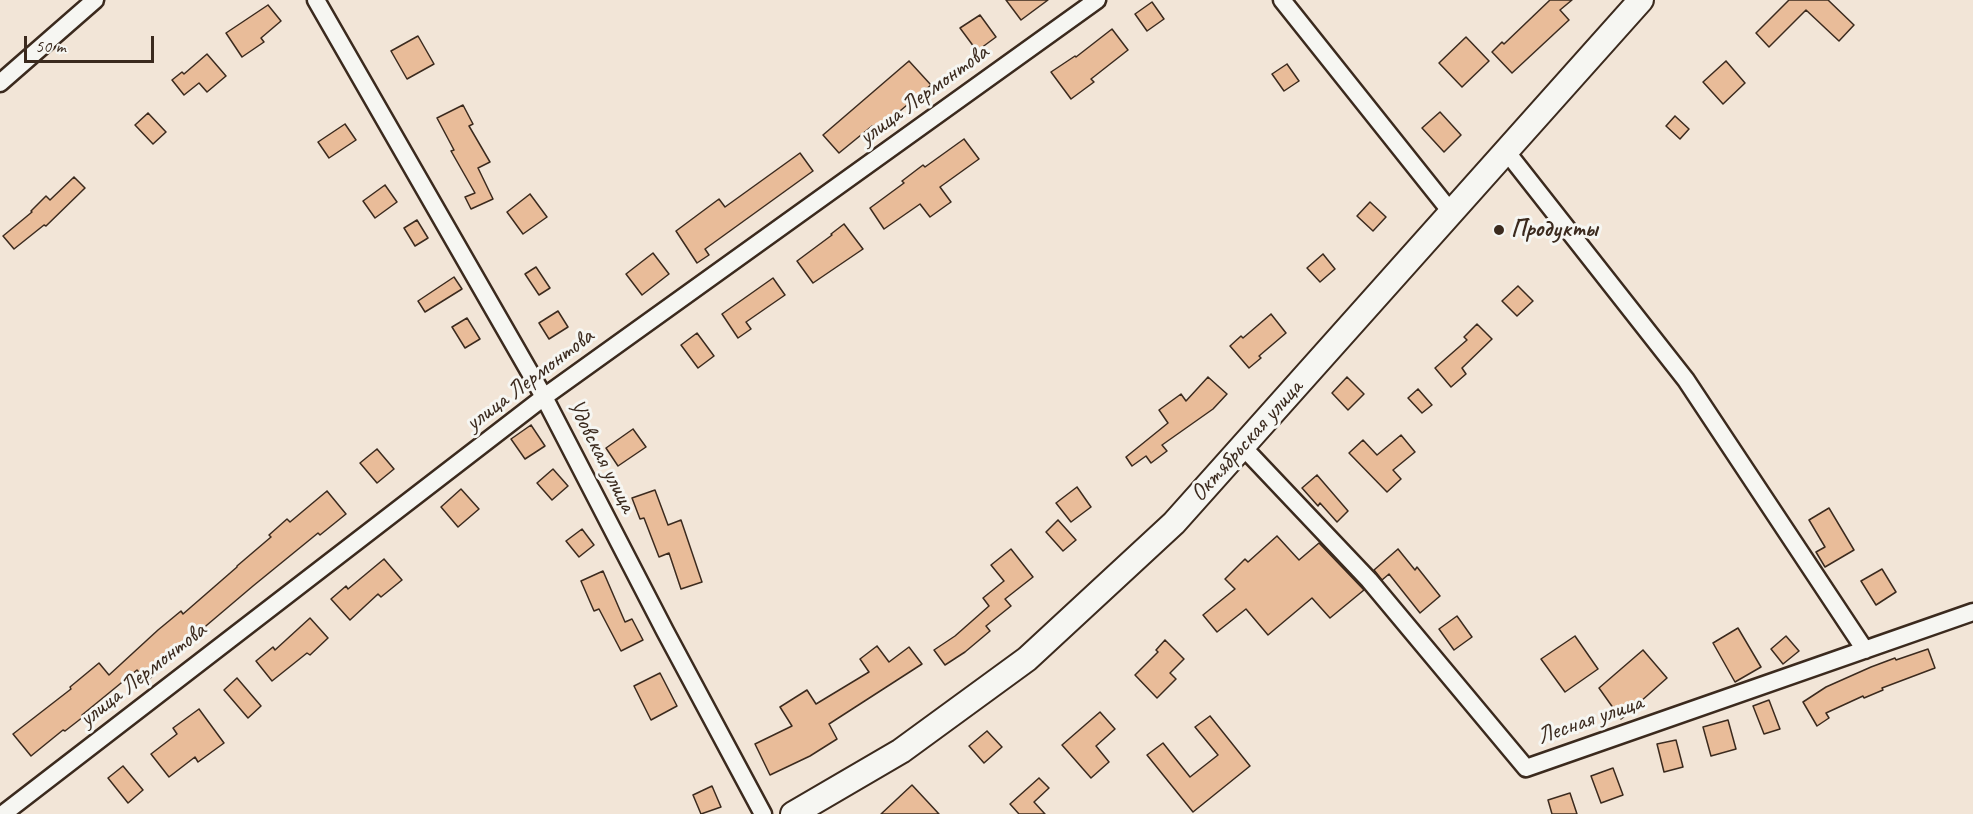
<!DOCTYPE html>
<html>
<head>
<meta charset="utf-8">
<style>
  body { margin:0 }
  #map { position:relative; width:1973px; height:814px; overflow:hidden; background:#f2e5d7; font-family:Caveat,sans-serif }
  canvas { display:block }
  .scale { position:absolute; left:24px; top:36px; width:130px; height:27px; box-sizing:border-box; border:3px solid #3b2a1e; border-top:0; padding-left:8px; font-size:18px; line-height:21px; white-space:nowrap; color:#3b2a1e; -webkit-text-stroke:4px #f6f6f2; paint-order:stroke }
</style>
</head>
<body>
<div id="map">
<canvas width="1973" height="814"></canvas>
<div class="scale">50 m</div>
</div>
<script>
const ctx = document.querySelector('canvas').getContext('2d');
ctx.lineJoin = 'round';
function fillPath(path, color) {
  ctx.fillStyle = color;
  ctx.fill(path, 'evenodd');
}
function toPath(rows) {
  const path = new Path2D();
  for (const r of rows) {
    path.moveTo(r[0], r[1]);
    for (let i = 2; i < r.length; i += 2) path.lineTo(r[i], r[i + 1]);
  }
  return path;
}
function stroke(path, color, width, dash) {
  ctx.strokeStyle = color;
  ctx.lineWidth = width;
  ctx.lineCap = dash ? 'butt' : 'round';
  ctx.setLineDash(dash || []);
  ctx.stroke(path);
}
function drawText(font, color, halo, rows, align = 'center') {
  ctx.font = font + ' Caveat,sans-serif';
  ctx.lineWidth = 6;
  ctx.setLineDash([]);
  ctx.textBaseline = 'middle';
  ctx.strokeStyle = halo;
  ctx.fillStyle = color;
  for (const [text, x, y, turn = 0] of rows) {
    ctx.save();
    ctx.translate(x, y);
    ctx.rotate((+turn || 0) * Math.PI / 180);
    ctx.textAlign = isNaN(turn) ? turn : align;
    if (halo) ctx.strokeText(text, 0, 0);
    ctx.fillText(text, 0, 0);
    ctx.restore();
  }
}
const building = toPath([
  [1006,0,1048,0,1021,20,1006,0],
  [1550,0,1572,0,1560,10,1569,20,1512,73,1492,52,1502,42,1504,44,1550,0],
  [1789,0,1828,0,1854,25,1839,41,1806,10,1769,47,1756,33,1789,0],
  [1152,2,1164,19,1147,31,1135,14,1152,2],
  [268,5,281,21,261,38,264,42,242,57,226,33,268,5],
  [980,15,996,37,977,51,960,28,980,15],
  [1112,29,1128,50,1091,79,1094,82,1071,99,1051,72,1075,56,1076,57,1112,29],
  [418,36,434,64,407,79,391,51,418,36],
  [1466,37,1489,61,1462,87,1439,63,1466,37],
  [207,54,226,76,207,92,199,83,184,95,172,80,182,72,184,74,207,54],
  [909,61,931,85,876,131,872,126,839,153,823,135,909,61],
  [1726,61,1745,83,1723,104,1703,82,1726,61],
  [1287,64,1299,81,1284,91,1272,74,1287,64],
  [463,105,473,124,469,126,490,162,478,168,493,199,471,209,465,197,475,193,451,151,454,150,437,118,463,105],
  [1440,112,1461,135,1444,152,1422,128,1440,112],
  [148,113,166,132,153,144,135,125,148,113],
  [1675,116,1689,129,1680,139,1666,126,1675,116],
  [345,124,356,140,329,158,318,142,345,124],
  [964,139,979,159,940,187,951,202,930,217,920,204,884,229,870,208,904,183,902,181,923,165,925,167,964,139],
  [800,153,813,171,705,249,709,255,697,263,676,231,719,199,725,207,800,153],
  [74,177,85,188,46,226,44,225,14,249,3,236,32,212,31,211,46,196,50,200,74,177],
  [385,185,397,202,375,218,363,201,385,185],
  [530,194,547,217,523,234,507,212,530,194],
  [1370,202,1386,217,1373,231,1357,216,1370,202],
  [417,220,428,238,415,246,404,228,417,220],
  [844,224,863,249,813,283,797,261,832,235,831,234,844,224],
  [653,253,669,274,642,295,626,274,653,253],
  [1323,254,1335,269,1320,282,1307,268,1323,254],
  [536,267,550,288,539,295,525,274,536,267],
  [454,277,462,289,425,312,418,301,454,277],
  [773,278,785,295,746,322,751,329,738,338,722,314,773,278],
  [1518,286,1533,301,1517,316,1502,301,1518,286],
  [558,311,568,327,549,339,539,323,558,311],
  [1271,314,1286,333,1259,356,1261,358,1249,368,1230,346,1241,336,1243,338,1271,314],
  [467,318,480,339,465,348,452,327,467,318],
  [1477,324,1492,339,1462,368,1466,374,1451,387,1435,368,1467,340,1464,337,1477,324],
  [697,333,714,356,698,368,681,345,697,333],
  [1208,377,1227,394,1213,409,1162,445,1167,451,1151,463,1146,456,1132,466,1126,457,1168,423,1159,410,1181,394,1186,401,1208,377],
  [1347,377,1364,394,1348,410,1332,393,1347,377],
  [1418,389,1432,405,1422,413,1408,398,1418,389],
  [531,425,545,446,525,459,511,439,531,425],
  [633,429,646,447,618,466,606,448,633,429],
  [1401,435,1415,452,1393,470,1401,479,1387,492,1349,453,1363,440,1377,455,1401,435],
  [377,449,394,469,377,483,360,463,377,449],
  [553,469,568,486,552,500,537,483,553,469],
  [1317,475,1348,511,1337,522,1320,503,1318,506,1302,488,1317,475],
  [1077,487,1091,507,1071,522,1056,503,1077,487],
  [461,489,479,509,458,527,441,507,461,489],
  [655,490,668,525,681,520,702,582,681,589,669,553,659,557,644,518,640,519,632,498,655,490],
  [327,491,346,514,320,535,318,533,253,586,161,664,163,667,147,681,137,670,82,715,83,717,65,731,63,730,31,756,13,734,71,689,70,687,99,663,109,675,158,630,181,611,183,614,237,567,237,566,271,537,269,535,287,519,290,522,327,491],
  [1829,508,1854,550,1825,567,1816,552,1825,547,1809,520,1829,508],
  [1058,520,1076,540,1063,551,1046,532,1058,520],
  [582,529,594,545,579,557,566,541,582,529],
  [1277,536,1299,560,1319,543,1364,590,1330,618,1312,598,1268,635,1246,609,1217,632,1203,615,1235,589,1225,579,1245,559,1248,562,1277,536],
  [1011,549,1033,577,1005,599,1011,606,986,626,990,631,965,652,945,665,934,650,955,636,989,606,983,598,1004,581,991,565,1011,549],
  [1398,549,1415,570,1417,567,1440,596,1420,613,1389,574,1382,580,1374,570,1398,549],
  [384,559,402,580,381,597,378,594,350,620,331,599,346,586,348,589,384,559],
  [1882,569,1896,592,1876,605,1861,581,1882,569],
  [603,571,625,622,632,619,643,640,621,651,599,609,594,611,581,581,603,571],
  [1457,616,1472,637,1454,650,1439,629,1457,616],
  [310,618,328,638,310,655,307,653,272,681,256,661,273,647,275,650,310,618],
  [1738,628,1761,667,1735,682,1713,643,1738,628],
  [1575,636,1598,669,1565,692,1541,659,1575,636],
  [1786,636,1799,651,1783,664,1771,649,1786,636],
  [1165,640,1184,659,1170,673,1176,679,1157,698,1135,675,1158,652,1156,650,1165,640],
  [877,646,889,662,909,647,922,664,829,724,837,739,810,756,770,775,755,744,792,726,780,707,807,690,816,704,869,672,860,659,877,646],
  [1928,649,1935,668,1882,688,1883,690,1864,698,1863,696,1826,713,1829,718,1817,726,1803,702,1826,687,1871,667,1895,658,1896,660,1928,649],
  [1643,650,1667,678,1631,710,1632,711,1621,719,1599,688,1643,650],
  [660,673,677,706,651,720,634,686,660,673],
  [237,678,261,706,248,718,224,690,237,678],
  [1769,700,1780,729,1764,734,1753,706,1769,700],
  [199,709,224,743,198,762,195,757,169,777,151,754,177,734,173,728,199,709],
  [1100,712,1115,729,1096,746,1109,762,1091,778,1062,745,1100,712],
  [1210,716,1250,766,1193,812,1147,755,1163,743,1190,777,1218,755,1195,727,1210,716],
  [1728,720,1736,749,1711,756,1703,727,1728,720],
  [987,731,1002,747,984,763,969,746,987,731],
  [1676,740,1683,767,1664,772,1657,744,1676,740],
  [123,766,143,790,128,803,108,778,123,766],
  [1613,768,1623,795,1601,803,1591,776,1613,768],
  [1039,778,1049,788,1034,802,1045,814,1019,814,1010,804,1039,778],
  [912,785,939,814,881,814,912,785],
  [712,786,721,807,701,814,693,795,712,786],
  [1570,793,1577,814,1552,814,1548,800,1570,793]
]);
const street = toPath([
  [316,0,544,397,665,631,763,814],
  [1282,0,1451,212],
  [0,83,95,0],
  [1506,151,1686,380,1865,650],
  [1243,447,1369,580,1526,768,1973,612],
  [3,814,544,397,1097,0]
]);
const secondary = toPath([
  [793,814,901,751,1027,659,1174,523,1641,0]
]);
const markers = [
  [1499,230,6,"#3b2a1e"]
];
const streetNames = [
  ["улица Лермонтова",924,95,-36],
  ["улица Лермонтова",530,380,-37],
  ["Октябрьская улица",1247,441,-48],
  ["Удовская улица",601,456,63],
  ["улица Лермонтова",143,675,-38],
  ["Лесная улица",1590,720,-19]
];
const poiNames = [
  ["Продукты",1511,230]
];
fillPath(building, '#e9bc99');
stroke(building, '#3b2a1e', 1.5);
stroke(street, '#3b2a1e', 21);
stroke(secondary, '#3b2a1e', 28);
stroke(street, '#f6f6f2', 16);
stroke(secondary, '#f6f6f2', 24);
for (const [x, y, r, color] of markers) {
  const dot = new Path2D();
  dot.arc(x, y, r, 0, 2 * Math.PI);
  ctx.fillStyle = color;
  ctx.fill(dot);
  stroke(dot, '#f6f6f2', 2);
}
drawText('24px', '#3b2a1e', '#f6f6f2', streetNames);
drawText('bold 24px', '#3b2a1e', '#f6f6f2', poiNames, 'left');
</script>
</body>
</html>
